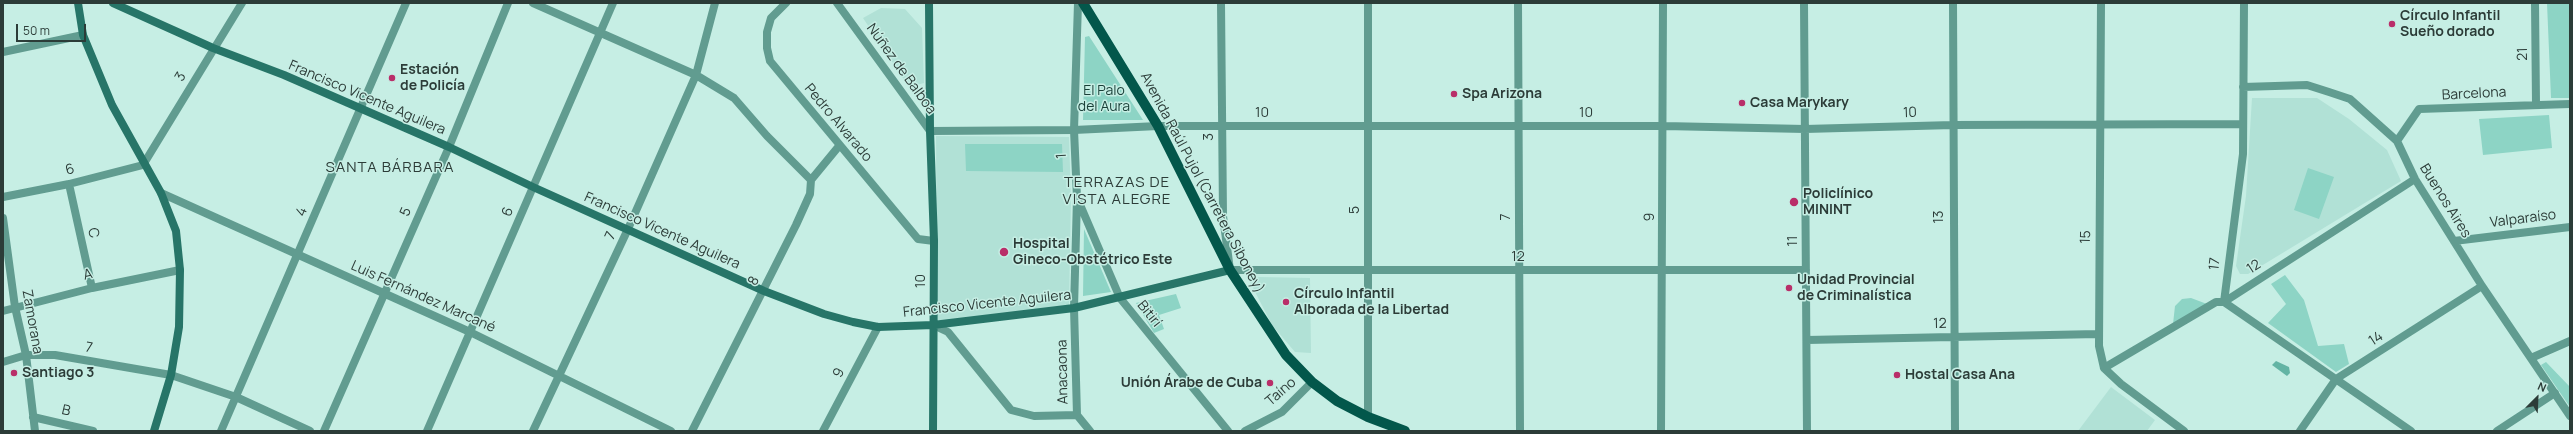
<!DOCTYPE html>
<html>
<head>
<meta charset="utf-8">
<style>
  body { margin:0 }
  #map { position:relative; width:2573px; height:434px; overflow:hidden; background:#c6eee4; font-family:Manrope,sans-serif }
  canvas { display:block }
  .frame { position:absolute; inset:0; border:4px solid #2c3c38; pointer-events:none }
  .north { position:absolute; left:2517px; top:378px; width:40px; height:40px; -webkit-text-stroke:3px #c6eee4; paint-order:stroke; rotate:24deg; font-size:11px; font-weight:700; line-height:16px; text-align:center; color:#2c3c38 }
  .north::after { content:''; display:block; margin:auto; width:14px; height:18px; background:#2c3c38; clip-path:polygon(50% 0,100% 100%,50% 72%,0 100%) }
  .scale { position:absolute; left:16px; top:24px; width:70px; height:18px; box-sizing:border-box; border:2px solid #2c3c38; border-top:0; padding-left:5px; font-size:12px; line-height:14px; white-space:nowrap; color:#2c3c38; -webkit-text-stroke:3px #c6eee4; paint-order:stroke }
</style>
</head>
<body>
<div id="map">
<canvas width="2573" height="434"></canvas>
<div class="frame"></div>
<div class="north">N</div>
<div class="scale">50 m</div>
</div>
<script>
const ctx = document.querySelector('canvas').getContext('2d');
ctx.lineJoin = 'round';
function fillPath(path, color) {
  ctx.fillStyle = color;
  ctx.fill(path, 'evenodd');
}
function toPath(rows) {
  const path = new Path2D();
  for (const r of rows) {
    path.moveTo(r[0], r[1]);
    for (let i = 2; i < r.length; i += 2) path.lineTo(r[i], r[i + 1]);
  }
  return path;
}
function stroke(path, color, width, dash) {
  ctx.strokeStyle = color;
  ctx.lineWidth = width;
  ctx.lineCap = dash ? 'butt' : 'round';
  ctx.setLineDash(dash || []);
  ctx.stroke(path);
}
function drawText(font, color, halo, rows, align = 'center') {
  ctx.font = font + ' Manrope,sans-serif';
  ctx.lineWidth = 3;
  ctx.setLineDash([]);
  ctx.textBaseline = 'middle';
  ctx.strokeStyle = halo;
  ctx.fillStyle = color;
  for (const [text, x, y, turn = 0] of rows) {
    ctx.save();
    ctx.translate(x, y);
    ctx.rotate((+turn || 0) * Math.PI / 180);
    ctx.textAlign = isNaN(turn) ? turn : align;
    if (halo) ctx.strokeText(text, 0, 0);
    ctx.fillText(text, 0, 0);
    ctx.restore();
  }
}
const built = toPath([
  [881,8,905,9,922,28,924,83,909,87,863,18],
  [2252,98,2317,98,2349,119,2387,150,2401,181,2248,274,2240,274,2236,266,2246,196],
  [936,136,1069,137,1071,199,1069,305,937,330],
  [1259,277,1310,278,1311,353,1295,352,1272,325,1249,280],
  [2111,387,2155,420,2147,431,2078,431]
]);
const green = toPath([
  [2547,3,2570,3,2570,98,2551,98],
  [1089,36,1143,120,1083,120,1085,37],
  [2549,115,2552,148,2483,155,2479,119],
  [965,144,1062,144,1063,172,966,171],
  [2308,168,2334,177,2319,219,2294,210],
  [1084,229,1111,292,1083,296],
  [2285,275,2304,300,2318,346,2344,344,2349,364,2336,372,2268,323,2286,304,2271,284],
  [1176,294,1181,308,1159,315,1164,329,1154,333,1136,303],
  [2191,298,2207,304,2173,324,2175,306,2182,299],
  [2546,362,2570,387,2570,407,2541,365]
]);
const water = toPath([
  [2276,361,2289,367,2290,373,2287,376,2272,365]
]);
const minor = toPath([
  [533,3,696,75,734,98,767,136,811,180],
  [786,3,771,18,767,32,767,48,770,61,918,239,934,241],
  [1078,3,1074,130,1077,198,1074,308,1077,415,1090,431],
  [1221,3,1223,216,1230,270,1806,270],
  [1518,3,1520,431],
  [1804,3,1807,431],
  [1953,3,1955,431],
  [2101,3,2099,346,2104,368,2121,384,2184,431],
  [2244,3,2243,154,2224,302,2411,431],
  [2535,3,2536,104],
  [3,52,83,35],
  [2243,87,2307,85,2329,92,2350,99,2397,141,2415,179,2482,286,2570,416],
  [1158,126,1664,126,1805,129,1953,125,2243,124],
  [2397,141,2419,109,2570,104],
  [69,184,92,288],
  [161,193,470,332,671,431],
  [3,197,69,184,143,165,242,3],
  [1078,200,1120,298,1228,431],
  [3,218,15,307,26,355,35,431],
  [2454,241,2570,227],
  [3,311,92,288,180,270],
  [933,325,948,332,1011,410,1034,416,1077,415],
  [1807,340,2098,334],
  [2531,358,2570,341],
  [3,362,26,355,55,355,171,375,236,397,310,431],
  [2104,368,2216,302,2224,302,2415,179],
  [33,417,93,431],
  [1368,417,1368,3],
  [221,431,406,3],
  [324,431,449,147,508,3],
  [427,431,613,3],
  [533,431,628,229,696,75,715,3],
  [692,431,796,225,810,194,811,180,839,146],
  [823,431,878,327],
  [1245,431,1282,412,1312,382],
  [1661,431,1663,3],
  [2300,431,2336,379,2482,286],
  [2497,431,2555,393]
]);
const tertiary = toPath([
  [837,3,930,131,1074,130,1158,126]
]);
const secondary = toPath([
  [78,3,83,35,112,105,161,193,176,231,180,270,179,327,171,375,154,431],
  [113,3,213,48,284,75,449,147,533,187,764,291,824,314,853,322,878,327,933,325,1074,308,1230,270],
  [929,3,930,131,934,241,933,431]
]);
const primary = toPath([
  [1083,3,1158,126,1230,270,1286,355,1312,382,1337,401,1368,417,1405,431]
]);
const markers = [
  [2392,24,4,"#b92e69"],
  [392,78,4,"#b92e69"],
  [1454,94,4,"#b92e69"],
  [1742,103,4,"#b92e69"],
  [1794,202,5,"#b92e69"],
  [1004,252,5,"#b92e69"],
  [1789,288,4,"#b92e69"],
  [1286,302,4,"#b92e69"],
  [14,373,4,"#b92e69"],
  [1897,375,4,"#b92e69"],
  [1270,383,4,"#b92e69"]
];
const poiNames = [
  ["Círculo Infantil",2400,16],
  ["Sueño dorado",2400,32],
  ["Estación",400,70],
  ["de Policía",400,86],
  ["Spa Arizona",1462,94],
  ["Casa Marykary",1750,103],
  ["Policlínico",1803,194],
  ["MININT",1803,210],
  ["Hospital",1013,244],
  ["Gineco-Obstétrico Este",1013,260],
  ["Unidad Provincial",1797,280],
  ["de Criminalística",1797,296],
  ["Círculo Infantil",1294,294],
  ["Alborada de la Libertad",1294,310],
  ["Santiago 3",22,373],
  ["Hostal Casa Ana",1905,375],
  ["Unión Árabe de Cuba",1262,383,"right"]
];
const streetNames = [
  ["21",2523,54,-91],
  ["Núñez de Balboa",901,69,54],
  ["3",181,77,-59],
  ["Barcelona",2474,94,-3],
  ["Francisco Vicente Aguilera",367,98,23],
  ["10",1262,113],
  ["10",1586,113],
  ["10",1910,113,-2],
  ["Pedro Alvarado",838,123,50],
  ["3",1209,137,-90],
  ["1",1062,156,-93],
  ["6",70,170,-14],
  ["Avenida Raúl Pujol (Carretera Siboney)",1202,183,62],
  ["Buenos Aires",2445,201,58],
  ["5",1355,210,-90],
  ["4",302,212,-67],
  ["5",406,212,-66],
  ["6",508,212,-67],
  ["7",1506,217,-90],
  ["9",1650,217,-89],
  ["13",1939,217,-90],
  ["Valparaíso",2523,219,-7],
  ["Francisco Vicente Aguilera",662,231,24],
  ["C",93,233,77],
  ["7",611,236,-65],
  ["15",2086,237,-89],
  ["11",1793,241,-90],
  ["12",1518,257],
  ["17",2215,264,-83],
  ["12",2254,267,-33],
  ["A",88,275,-13],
  ["8",754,281,-63],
  ["10",921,281,-90],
  ["Luis Fernández Marcané",423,297,24],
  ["Francisco Vicente Aguilera",987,304,-6],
  ["Bitirí",1149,314,51],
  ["Zamorana",32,322,80],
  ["12",1940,324,-1],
  ["14",2376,339,-33],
  ["7",89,348,10],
  ["Anacaona",1063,372,-91],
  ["9",839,373,-62],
  ["Taíno",1281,392,-41],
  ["B",66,411,13]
];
const parkNames = [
  ["El Palo",1104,91],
  ["del Aura",1104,107]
];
const neighbourhoodNames = [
  ["SANTA BÁRBARA",390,168],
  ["TERRAZAS DE",1117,183],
  ["VISTA ALEGRE",1117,200]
];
fillPath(built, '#b1e1d6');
fillPath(green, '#8dd4c5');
fillPath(water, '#63b4a4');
stroke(minor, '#619c90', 8);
stroke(tertiary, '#619c90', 8);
stroke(secondary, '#277568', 8);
stroke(primary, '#03574b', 10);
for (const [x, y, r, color] of markers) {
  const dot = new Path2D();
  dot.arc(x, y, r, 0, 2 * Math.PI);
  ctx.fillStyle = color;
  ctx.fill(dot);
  stroke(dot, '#c6eee4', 1.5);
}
drawText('bold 14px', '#2c3c38', '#c6eee4', poiNames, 'left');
drawText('14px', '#2c3c38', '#c6eee4', streetNames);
drawText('14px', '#193f38', '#c6eee4', parkNames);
ctx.letterSpacing = '1px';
drawText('15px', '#2c3c38', '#c6eee4', neighbourhoodNames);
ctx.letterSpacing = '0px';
</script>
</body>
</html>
